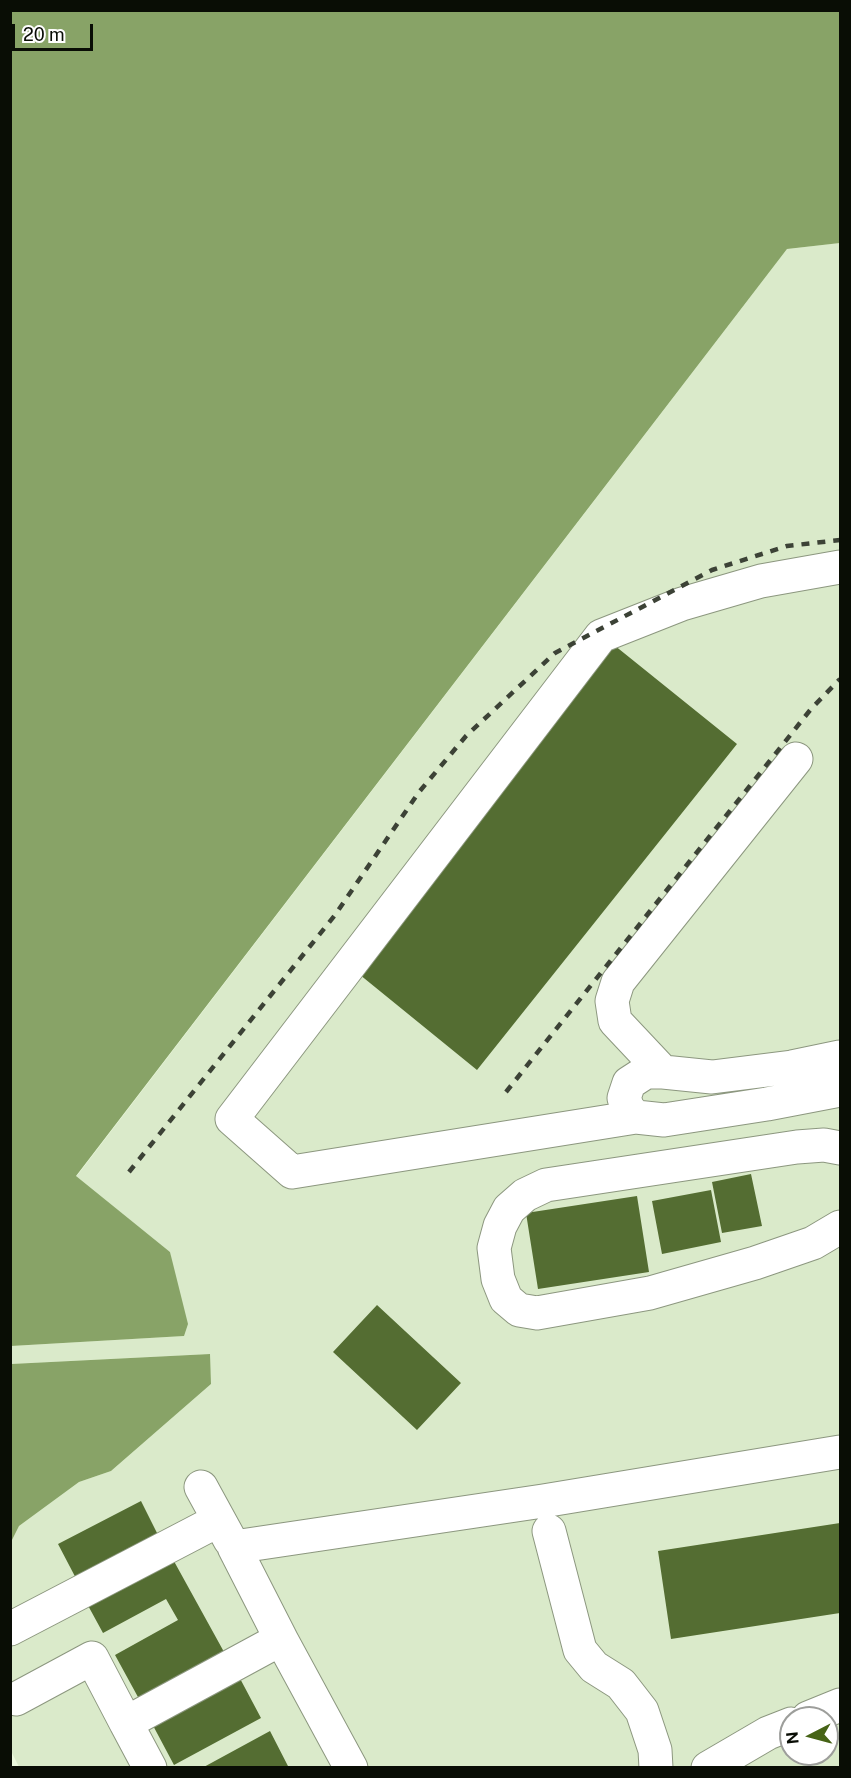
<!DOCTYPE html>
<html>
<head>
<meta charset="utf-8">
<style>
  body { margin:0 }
  #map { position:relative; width:851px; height:1778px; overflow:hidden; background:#ecf9de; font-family:"Public Sans",sans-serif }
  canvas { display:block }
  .frame { position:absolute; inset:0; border:12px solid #090d05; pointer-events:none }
  .north { position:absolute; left:779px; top:1706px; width:60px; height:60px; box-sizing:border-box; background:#fff; border:2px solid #9d9e9b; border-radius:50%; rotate:264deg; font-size:16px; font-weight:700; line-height:24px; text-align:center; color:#090d05 }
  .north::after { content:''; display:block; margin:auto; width:21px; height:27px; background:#466316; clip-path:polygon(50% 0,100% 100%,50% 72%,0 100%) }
  .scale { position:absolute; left:12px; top:24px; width:81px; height:27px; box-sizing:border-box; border:3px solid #090d05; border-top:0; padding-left:8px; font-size:18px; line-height:21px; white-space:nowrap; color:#090d05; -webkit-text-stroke:4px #fff; paint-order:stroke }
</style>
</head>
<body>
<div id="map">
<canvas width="851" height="1778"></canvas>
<div class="frame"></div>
<div class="north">N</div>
<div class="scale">20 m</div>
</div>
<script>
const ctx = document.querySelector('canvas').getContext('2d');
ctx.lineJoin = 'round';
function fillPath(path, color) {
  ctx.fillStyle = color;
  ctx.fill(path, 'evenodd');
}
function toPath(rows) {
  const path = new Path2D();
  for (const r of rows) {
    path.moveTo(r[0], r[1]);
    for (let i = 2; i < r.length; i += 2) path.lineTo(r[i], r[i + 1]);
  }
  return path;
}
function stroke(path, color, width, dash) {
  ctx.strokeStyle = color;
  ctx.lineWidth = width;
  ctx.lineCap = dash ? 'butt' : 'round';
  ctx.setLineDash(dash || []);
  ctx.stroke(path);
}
const built = toPath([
  [840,243,840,1767,19,1767,10,1749,11,1542,19,1526,79,1482,111,1471,211,1384,209,1354,11,1364,11,1346,184,1336,170,1252,76,1177,787,249],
  [791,1718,827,1718,827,1754,791,1754]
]);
const water = toPath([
  [11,10,840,11,840,243,787,249,76,1176,170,1252,188,1324,184,1336,11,1346],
  [210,1354,211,1384,111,1471,79,1482,19,1526,11,1542,11,1364]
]);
const building = toPath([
  [614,645,737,744,477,1070,354,970],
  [751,1174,762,1226,722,1233,712,1182],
  [711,1190,721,1242,662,1254,652,1201],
  [637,1196,649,1272,538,1289,526,1213],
  [377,1305,461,1383,417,1430,333,1352],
  [141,1501,162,1543,80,1586,58,1544],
  [840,1523,840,1613,671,1639,658,1551],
  [170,1554,229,1661,144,1708,115,1655,178,1620,166,1599,103,1633,85,1600],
  [236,1671,261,1718,174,1765,149,1718],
  [270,1731,289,1768,202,1768]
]);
const minor = toPath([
  [796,759,618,982,612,1001,615,1021,663,1072,712,1077,792,1067,840,1057],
  [663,1072,646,1072,629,1083,624,1098,628,1109,636,1117,664,1120,767,1104,840,1090],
  [636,1117,292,1172,232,1119,601,636,682,604,761,581,840,567],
  [840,1148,824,1145,797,1147,546,1185,525,1195,509,1209,500,1226,494,1248,498,1279,506,1299,519,1310,537,1313,650,1293,755,1263,813,1243,840,1227],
  [201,1487,230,1540],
  [549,1531,580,1650,594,1667,621,1684,642,1711,655,1750,656,1768],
  [10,1629,219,1520],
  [281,1639,351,1768],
  [16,1699,92,1658,126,1723,281,1639,234,1547,543,1501,840,1452],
  [808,1718,840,1705],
  [126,1723,150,1768],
  [708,1768,768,1733,791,1724]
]);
const rail = toPath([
  [506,1092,811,709,840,679],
  [129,1172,335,915,419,792,466,736,555,653,712,570,787,546,840,540]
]);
fillPath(built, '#daeaca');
fillPath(water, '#88a367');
fillPath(building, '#546d32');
stroke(minor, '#8c977f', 35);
stroke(minor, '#fff', 33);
stroke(rail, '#3c4236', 4.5, [8, 8]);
</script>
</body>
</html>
